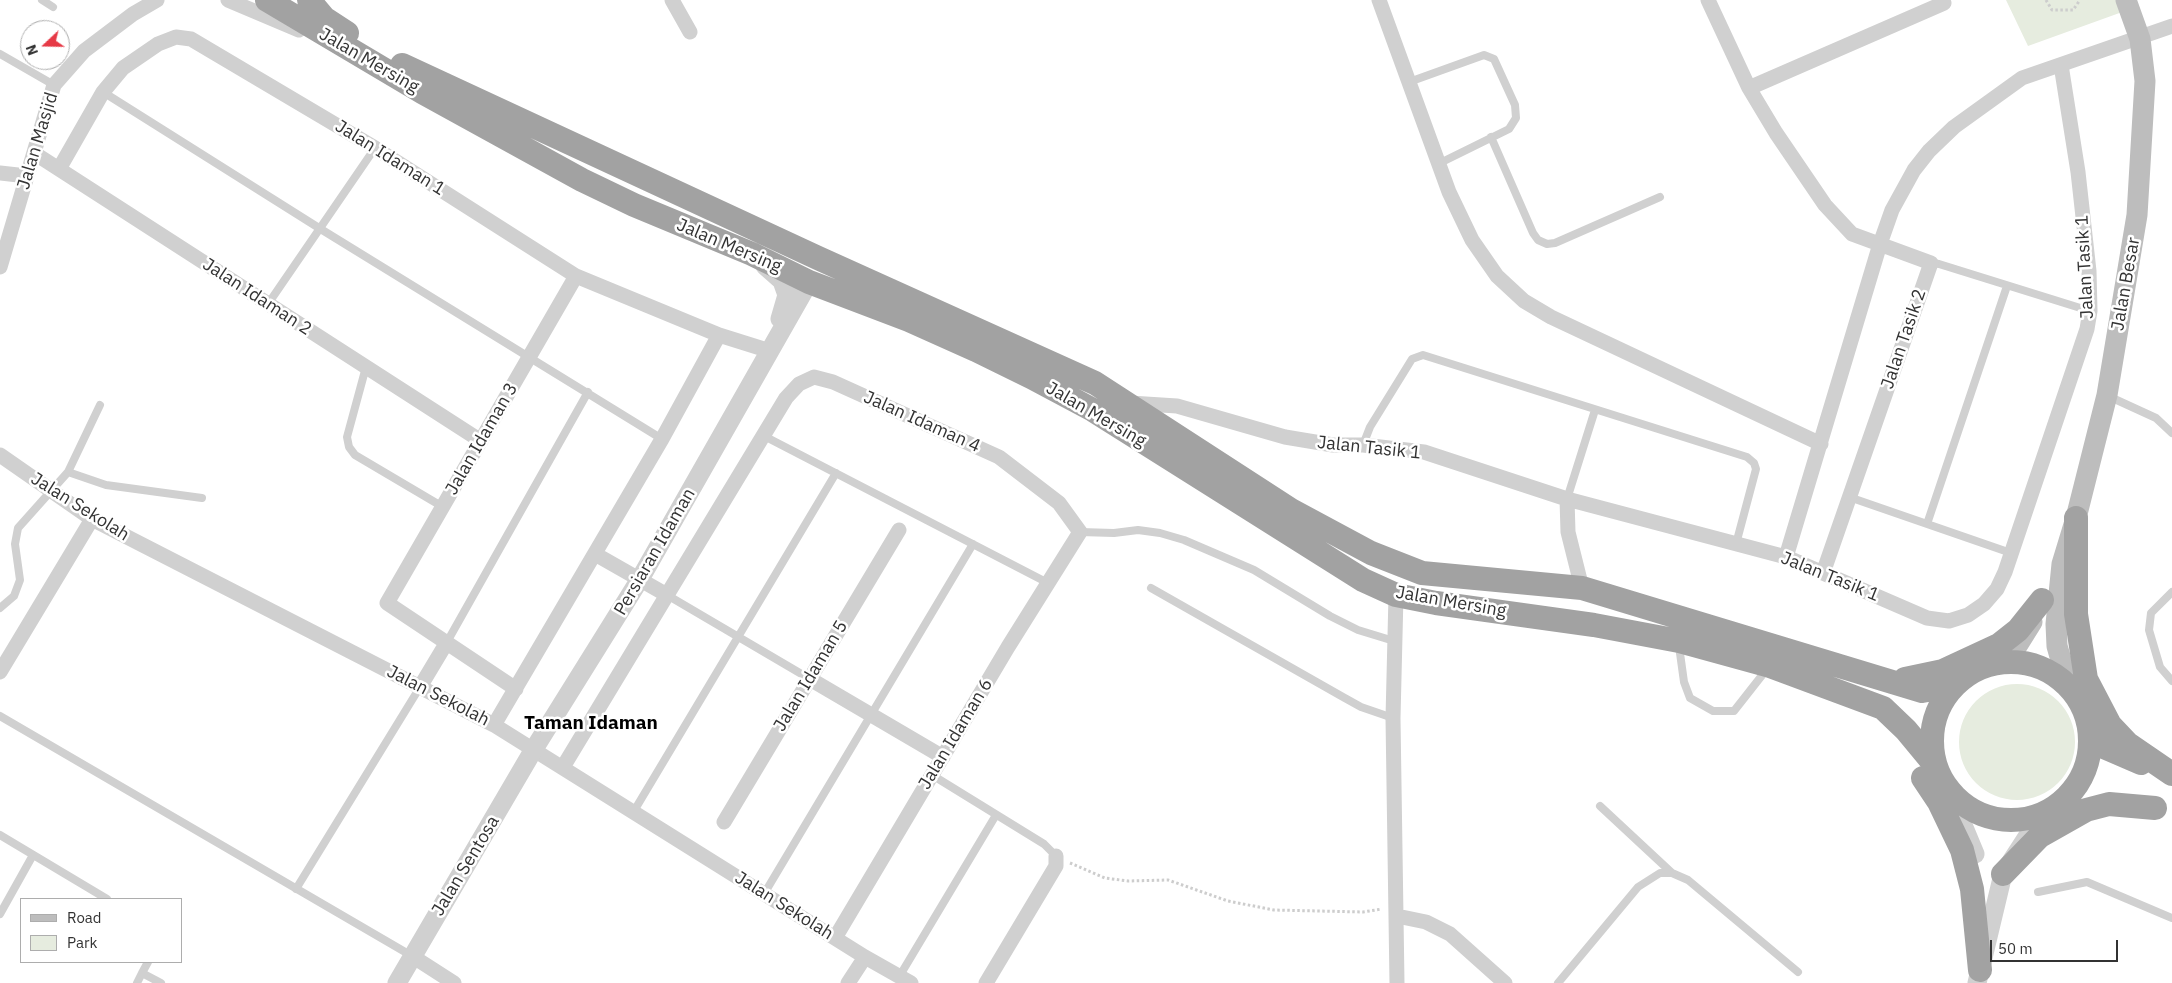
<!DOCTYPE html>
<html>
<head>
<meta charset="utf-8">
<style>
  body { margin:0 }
  #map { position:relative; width:2172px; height:983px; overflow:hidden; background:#fff; font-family:"IBM Plex Sans",sans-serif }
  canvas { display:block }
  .legend { position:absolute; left:20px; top:898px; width:162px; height:65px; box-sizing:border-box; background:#fff; border:1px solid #adadad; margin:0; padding:6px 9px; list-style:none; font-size:15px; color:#333 }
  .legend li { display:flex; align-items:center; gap:10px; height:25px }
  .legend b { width:25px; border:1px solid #adadad }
  .north { position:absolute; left:20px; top:20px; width:50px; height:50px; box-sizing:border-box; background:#fff; border:1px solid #adadad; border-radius:50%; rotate:249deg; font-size:14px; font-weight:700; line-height:20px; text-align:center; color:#333 }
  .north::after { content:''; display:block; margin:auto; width:18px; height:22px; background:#e63946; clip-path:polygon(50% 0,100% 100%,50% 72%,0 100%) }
  .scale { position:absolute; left:1990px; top:940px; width:128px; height:22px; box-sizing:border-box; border:2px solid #333; border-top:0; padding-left:6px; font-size:15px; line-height:18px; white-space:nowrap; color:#333; -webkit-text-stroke:4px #fff; paint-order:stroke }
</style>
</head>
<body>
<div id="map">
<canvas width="2172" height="983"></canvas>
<ul class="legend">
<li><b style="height:6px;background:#bdbdbd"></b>Road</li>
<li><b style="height:14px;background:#e6ecdf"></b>Park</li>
</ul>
<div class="north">N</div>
<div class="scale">50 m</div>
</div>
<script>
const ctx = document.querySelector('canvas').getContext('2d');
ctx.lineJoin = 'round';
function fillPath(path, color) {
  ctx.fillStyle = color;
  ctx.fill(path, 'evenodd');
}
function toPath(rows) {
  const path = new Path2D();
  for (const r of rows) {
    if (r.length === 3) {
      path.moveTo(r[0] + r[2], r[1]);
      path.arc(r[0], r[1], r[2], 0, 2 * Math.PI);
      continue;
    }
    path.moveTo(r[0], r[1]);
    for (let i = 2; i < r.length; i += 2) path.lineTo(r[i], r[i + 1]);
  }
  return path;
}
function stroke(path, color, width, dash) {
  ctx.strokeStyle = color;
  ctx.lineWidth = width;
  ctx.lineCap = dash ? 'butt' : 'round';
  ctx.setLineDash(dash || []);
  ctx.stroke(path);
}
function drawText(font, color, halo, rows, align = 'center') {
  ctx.font = font + ' "IBM Plex Sans",sans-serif';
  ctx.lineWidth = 5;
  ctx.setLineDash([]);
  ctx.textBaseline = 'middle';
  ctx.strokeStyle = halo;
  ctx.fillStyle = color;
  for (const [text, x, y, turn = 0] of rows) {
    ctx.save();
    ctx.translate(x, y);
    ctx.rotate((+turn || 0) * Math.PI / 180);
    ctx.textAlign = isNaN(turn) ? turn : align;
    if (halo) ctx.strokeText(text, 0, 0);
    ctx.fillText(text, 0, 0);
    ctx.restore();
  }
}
const green = toPath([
  [2006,0,2121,0,2125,11,2028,46],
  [2017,742,58]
]);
const path = toPath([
  [2046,0,2052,10,2073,10,2080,0],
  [1070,863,1105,878,1128,881,1168,880,1228,901,1274,910,1363,912,1382,909]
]);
const service = toPath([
  [42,0,53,7],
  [0,54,54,85],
  [1409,82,1484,55,1494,59,1515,105,1516,118,1509,129,1440,163],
  [103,92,319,228,662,439],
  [1491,137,1533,233,1538,240,1547,244,1555,243,1660,197],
  [1931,263,1939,264,2090,311],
  [268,304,375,148],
  [366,367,347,437,349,447,355,455,443,507],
  [2108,396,2156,418,2172,433],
  [764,436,1048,583],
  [1363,445,1370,427,1412,359,1423,355,1747,457,1754,463,1756,469,1736,544],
  [68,472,100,405],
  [1849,497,2011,553],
  [1567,499,1595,410],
  [1927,524,2007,286],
  [1080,532,1114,533,1138,530,1160,533,1184,540,1254,570,1330,616,1358,630,1394,641],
  [1151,588,1343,697,1361,707,1393,718],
  [2172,592,2151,613,2149,630,2160,667,2172,681],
  [667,595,810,679],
  [0,608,14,596,20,580,15,544,18,528,68,472,106,485,202,498],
  [447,642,588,392],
  [1679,646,1684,682,1690,698,1713,711,1734,711,1767,669],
  [0,716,412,956],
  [932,775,1044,844,1056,856],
  [1600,806,1672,873],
  [634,811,836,473],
  [0,835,107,899],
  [296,889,420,687],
  [2038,892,2087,882,2172,918],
  [764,894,973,544],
  [0,914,33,855],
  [148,962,142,973,161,983],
  [899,977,996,815],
  [137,983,142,973],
  [1558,983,1638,887,1660,873,1672,873,1688,880,1798,972]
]);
const minor = toPath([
  [228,0,299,30],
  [672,0,690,32],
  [1379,0,1449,192,1472,240,1497,276,1524,301,1551,317,1821,444],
  [1708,0,1749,88,1776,133,1825,205,1852,234,1931,263,1823,573],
  [1749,88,1944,3],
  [34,153,481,441],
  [59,169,103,92,123,68,158,44,176,37,191,39,375,148,576,276,719,335,770,351],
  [0,173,27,176],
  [0,267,54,85,84,51,133,14,157,0],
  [1130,403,1177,406,1285,437,1333,445,1363,445,1424,452,1567,499,1786,557,1927,618,1949,621,1968,615,1984,604,1997,589,2005,572,2087,329,2090,311,2089,271,2078,172,2061,65],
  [0,455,92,519,494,725,865,957,911,983],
  [1567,499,1568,532,1582,588],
  [595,554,667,595],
  [1786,557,1880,244,1892,210,1914,170,1929,151,1954,127,2022,78,2172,26],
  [1396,595,1393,718,1397,983],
  [0,672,92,519],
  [810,679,943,757],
  [420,687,447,642],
  [516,689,387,603,576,276],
  [494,725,662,439,719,335],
  [563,767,786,398,799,384,814,377,833,382,999,457,1059,503,1080,532,1008,647,835,938],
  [724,822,899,530],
  [1397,916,1426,922,1450,934,1505,983],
  [412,956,454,983],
  [848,983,865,957],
  [986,983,1056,866,1056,856]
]);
const tertiary = toPath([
  [765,266,782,281,787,295,780,319],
  [1948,789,1975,854],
  [397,983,534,749,640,579,809,282],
  [1977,983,2003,874,2042,814]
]);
const secondary = toPath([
  [2007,662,2032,622],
  [2069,688,2057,646,2056,624,2062,564,2076,518,2107,395,2137,215,2145,81,2140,39,2126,0]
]);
const trunk = toPath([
  [267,0,422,92,582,180,634,205,752,254,809,282,909,320,976,350,1031,377,1093,410,1363,580,1396,595,1436,603,1594,625,1679,641,1770,666,1883,708,1906,730,1935,765],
  [309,0,324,18,347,33],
  [402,65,818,258,1095,383,1291,510,1371,553,1422,573,1582,588,1922,691,1954,685],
  [2076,518,2076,614,2086,679,2110,725,2128,744,2172,774],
  [2011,741,79],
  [1905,679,1943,671,1999,645,2018,630,2042,600],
  [2090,741,2141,763],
  [1923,778,1939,802,1962,850,1972,889,1980,970],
  [2003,874,2040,836,2086,810,2109,804,2155,808]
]);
const streetNames = [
  ["Jalan Mersing",369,61,30],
  ["Jalan Masjid",38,141,-73],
  ["Jalan Idaman 1",390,158,32],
  ["Jalan Mersing",729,246,23],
  ["Jalan Tasik 1",2085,267,-93],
  ["Jalan Besar",2126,284,-80],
  ["Jalan Idaman 2",257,297,33],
  ["Jalan Tasik 2",1904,339,-71],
  ["Jalan Mersing",1096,415,30],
  ["Jalan Idaman 4",922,422,24],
  ["Jalan Idaman 3",482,439,-60],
  ["Jalan Tasik 1",1369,448,6],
  ["Jalan Sekolah",80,507,32],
  ["Persiaran Idaman",655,552,-60],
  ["Jalan Tasik 1",1830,577,22],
  ["Jalan Mersing",1451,602,10],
  ["Jalan Idaman 5",811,676,-59],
  ["Jalan Sekolah",438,696,27],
  ["Jalan Idaman 6",956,734,-59],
  ["Jalan Sentosa",466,866,-59],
  ["Jalan Sekolah",784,906,32]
];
const neighbourhoodNames = [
  ["Taman Idaman",591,724]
];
fillPath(green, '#e6ecdf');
stroke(path, '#cdcdcd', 3, [2.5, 2.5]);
stroke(service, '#d0d0d0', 8);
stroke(minor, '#d0d0d0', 15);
stroke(tertiary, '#d0d0d0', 19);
stroke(secondary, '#bdbdbd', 21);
stroke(trunk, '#a2a2a2', 24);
drawText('18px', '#333', '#fff', streetNames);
drawText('bold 19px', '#000', '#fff', neighbourhoodNames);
</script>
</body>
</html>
